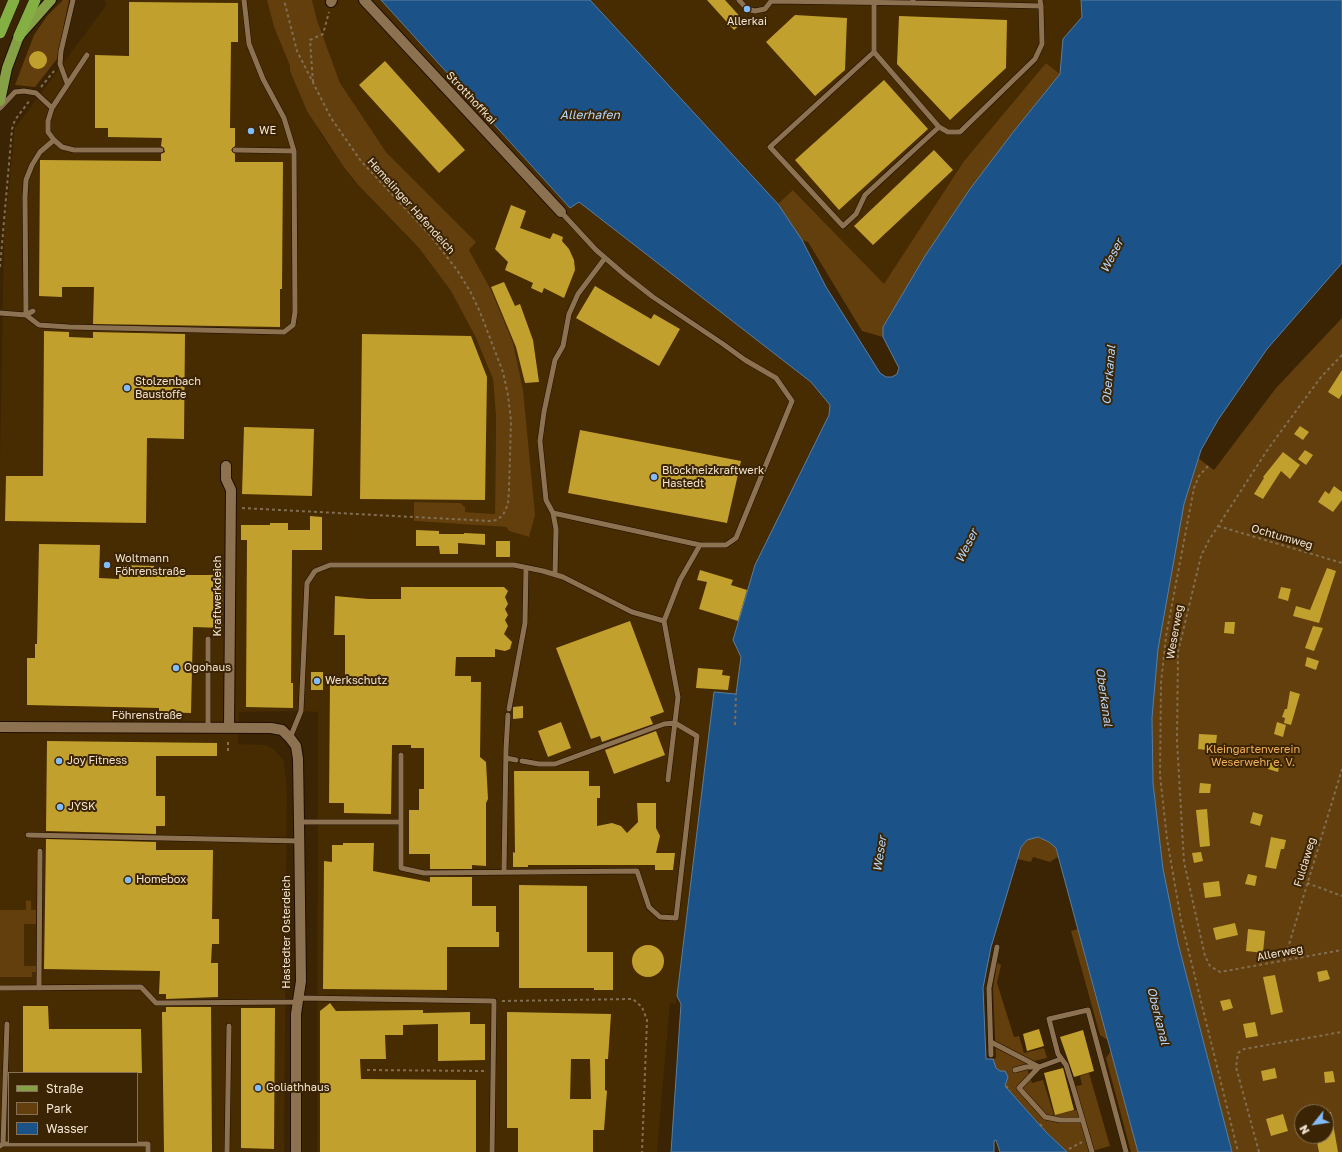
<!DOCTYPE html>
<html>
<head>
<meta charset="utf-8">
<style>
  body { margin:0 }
  #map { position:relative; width:1342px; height:1152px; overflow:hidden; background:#3b2403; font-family:"Golos Text",sans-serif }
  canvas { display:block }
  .legend { position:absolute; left:8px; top:1072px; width:130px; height:72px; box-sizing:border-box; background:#3b2403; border:1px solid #857157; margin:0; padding:5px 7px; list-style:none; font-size:12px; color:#f4e5d4 }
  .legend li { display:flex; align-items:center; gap:8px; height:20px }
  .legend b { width:20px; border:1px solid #857157 }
  .north { position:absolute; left:1294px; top:1104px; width:40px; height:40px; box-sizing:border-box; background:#3b2403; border:1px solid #857157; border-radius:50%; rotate:240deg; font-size:11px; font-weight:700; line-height:16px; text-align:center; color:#f4e5d4 }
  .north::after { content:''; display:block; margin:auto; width:14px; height:18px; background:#83bcfa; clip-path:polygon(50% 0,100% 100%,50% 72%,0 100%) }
</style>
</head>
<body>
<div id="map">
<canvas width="1342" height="1152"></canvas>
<ul class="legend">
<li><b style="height:5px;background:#86a046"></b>Straße</li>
<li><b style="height:11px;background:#623f0c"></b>Park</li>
<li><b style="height:11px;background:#1b5288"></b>Wasser</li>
</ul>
<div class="north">N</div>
</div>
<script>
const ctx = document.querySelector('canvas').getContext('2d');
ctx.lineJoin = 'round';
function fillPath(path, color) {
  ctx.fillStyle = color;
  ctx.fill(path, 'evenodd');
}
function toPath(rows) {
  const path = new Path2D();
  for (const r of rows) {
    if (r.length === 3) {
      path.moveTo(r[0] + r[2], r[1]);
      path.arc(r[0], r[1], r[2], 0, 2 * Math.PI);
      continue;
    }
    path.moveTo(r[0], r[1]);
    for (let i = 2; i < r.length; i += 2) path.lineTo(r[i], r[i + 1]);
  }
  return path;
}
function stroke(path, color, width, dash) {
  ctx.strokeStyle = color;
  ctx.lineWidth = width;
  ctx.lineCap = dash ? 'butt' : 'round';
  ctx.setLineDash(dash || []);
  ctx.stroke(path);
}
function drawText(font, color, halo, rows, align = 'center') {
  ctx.font = font + ' "Golos Text",sans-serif';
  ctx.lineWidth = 4;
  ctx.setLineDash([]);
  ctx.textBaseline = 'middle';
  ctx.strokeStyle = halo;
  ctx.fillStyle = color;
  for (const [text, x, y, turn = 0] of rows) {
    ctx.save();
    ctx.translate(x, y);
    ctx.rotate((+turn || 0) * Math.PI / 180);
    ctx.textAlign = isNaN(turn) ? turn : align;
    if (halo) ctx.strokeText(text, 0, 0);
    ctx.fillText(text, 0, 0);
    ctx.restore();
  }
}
const built = toPath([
  [104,0,267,0,274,27,290,66,290,71,321,134,343,166,358,186,419,248,451,291,475,336,493,379,496,417,495,514,465,512,414,521,506,527,509,531,529,537,491,290,469,250,476,242,386,152,340,83,317,20,312,0,381,0,570,208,579,202,811,382,830,405,829,415,747,590,733,639,741,657,736,694,714,692,676,1004,670,1003,657,1152,317,1152,318,712,301,711,239,712,238,744,265,745,274,749,284,761,287,791,284,1152,0,1152,0,456,4,234,15,128,107,4],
  [9,1073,137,1073,137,1143,9,1143],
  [589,0,1081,0,1082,17,1063,39,1060,74,1046,63,964,161,884,285,794,190,778,204]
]);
const green = toPath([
  [63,0,69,0,57,59,35,87,15,85,34,35,47,16],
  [267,0,312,0,317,20,340,83,386,152,476,242,469,250,491,290,513,343,523,390,535,515,529,537,509,531,506,527,414,521,414,502,460,503,465,507,465,512,495,514,496,417,493,379,475,336,451,291,419,248,358,185,343,166,307,111,290,71,290,66,274,27],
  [1046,63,1060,74,1014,131,970,189,925,256,883,327,883,337,862,331,808,242,802,240,778,204,793,190,884,284,964,161],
  [1342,318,1342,1152,1232,1152,1178,943,1163,869,1153,783,1152,718,1158,649,1176,538,1186,494,1198,458,1214,470,1276,388],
  [1302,1112,1326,1112,1326,1136,1302,1136],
  [1033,837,1043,839,1055,846,1058,857,1050,862,1033,857,1031,862,1017,859,1021,847,1027,840],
  [26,900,31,901,31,910,36,910,36,924,24,924,24,966,36,966,36,972,32,972,32,977,0,977,0,910,26,910],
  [1078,929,1094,991,1109,1041,1100,1035,1071,931],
  [997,963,1001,965,997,983,1014,1037,1019,1036,1024,1053,1044,1048,1047,1058,1025,1063,1032,1083,1043,1080,1054,1115,1081,1109,1076,1086,1082,1085,1080,1076,1089,1073,1110,1146,1089,1152,1067,1152,1045,1131,1005,1086,1000,1071,995,1068,993,1059,996,1058,993,988],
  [1111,1051,1115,1066,1138,1152,1131,1152,1106,1058]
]);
const water = toPath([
  [381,0,590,0,778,204,802,240,826,287,880,373,886,377,892,377,897,374,899,368,883,337,883,327,925,256,970,189,1014,131,1060,74,1063,39,1082,17,1081,0,1342,0,1342,263,1267,349,1218,420,1201,450,1184,504,1158,649,1152,718,1153,783,1163,869,1178,943,1232,1152,1138,1152,1056,848,1049,842,1038,837,1027,840,1021,847,991,947,983,988,986,1059,993,1059,996,1068,1000,1071,1005,1071,1008,1077,1005,1086,1045,1131,1067,1152,1000,1152,996,1140,994,1141,994,1152,671,1152,681,1004,677,996,714,692,736,694,741,657,733,640,755,565,829,415,830,405,811,382,579,202,570,208,381,0]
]);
const building = toPath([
  [707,0,725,0,744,21,734,30],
  [129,2,238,3,238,42,231,42,230,128,235,128,235,146,231,150,235,154,235,162,283,162,282,289,280,289,280,327,93,324,94,287,62,287,62,297,39,296,40,160,161,161,161,154,165,152,164,148,161,146,162,138,108,137,108,128,95,128,95,55,129,56],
  [795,15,847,18,845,70,815,96,766,42],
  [899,16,1007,20,1006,68,950,120,897,64],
  [38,60,9],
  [385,61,465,150,439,173,359,85],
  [884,80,928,129,839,210,795,160],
  [934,150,953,170,873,245,854,226],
  [511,205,526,211,520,228,550,239,553,233,563,237,562,241,569,249,574,260,575,270,564,298,544,288,542,293,531,288,533,283,505,270,508,262,495,249],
  [504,282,515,306,520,304,533,340,539,382,525,383,516,347,491,287],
  [595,286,651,319,654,314,680,329,659,366,576,318],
  [44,331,69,332,69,337,93,338,93,332,185,334,184,439,147,438,146,523,5,521,6,476,43,476],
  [362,334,471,336,487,377,485,500,360,499],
  [1342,370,1342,394,1339,399,1328,392],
  [1300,426,1309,432,1303,440,1294,434],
  [244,427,314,429,312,496,242,494],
  [580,430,741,461,727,523,568,493],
  [1305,450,1313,455,1306,465,1298,459],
  [1283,452,1300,465,1290,479,1281,471,1263,499,1254,494,1264,478,1263,477],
  [1334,486,1342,492,1342,500,1333,512,1318,502,1325,491,1329,494],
  [310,516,322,517,322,550,292,550,291,683,293,683,293,708,246,707,247,540,241,540,241,525,270,525,270,523,288,523,288,530,310,530],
  [416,530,439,531,439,534,464,534,464,533,485,534,485,545,458,543,458,554,440,554,439,546,416,546],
  [496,541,510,541,510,557,496,557],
  [39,544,100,545,99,578,119,579,119,565,154,566,154,575,223,575,222,628,193,627,191,713,159,712,159,708,27,705,27,658,35,658,35,644,37,644],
  [1327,568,1336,571,1319,623,1293,616,1296,606,1310,610],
  [700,570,733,580,731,585,747,590,738,621,699,609,707,582,697,580],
  [401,587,504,587,508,591,505,597,508,604,505,609,508,615,505,620,508,626,504,634,512,642,510,649,505,651,495,649,495,657,456,657,455,676,471,676,471,682,481,682,480,757,486,762,488,799,486,803,486,866,472,865,472,869,430,869,430,854,409,854,409,810,419,810,419,789,424,789,424,748,411,748,411,745,392,745,391,814,344,813,344,803,329,803,330,681,345,681,345,635,334,635,335,596,368,599,401,599],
  [1281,587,1291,589,1288,601,1278,598],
  [630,621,664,712,650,717,653,724,602,742,600,736,591,739,556,648],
  [1225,622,1235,622,1234,634,1224,633],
  [1313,626,1323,628,1314,651,1305,648],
  [1307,657,1319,661,1316,670,1305,666],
  [698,668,723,670,722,675,730,676,728,690,696,688],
  [311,672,323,672,323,690,311,690],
  [1290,691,1300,694,1291,725,1284,723,1285,718,1282,717,1285,709,1287,709],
  [523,706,523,718,513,719,513,707],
  [561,722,571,748,548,757,538,731],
  [1277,722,1286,725,1283,737,1274,734],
  [656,731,665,755,614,774,605,750],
  [1199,734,1217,735,1215,751,1198,749],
  [47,741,217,743,217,756,156,756,156,796,165,796,165,826,156,826,156,834,46,831],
  [1270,759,1280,761,1278,772,1268,769],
  [514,771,589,771,589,786,600,786,600,798,597,798,597,826,612,823,621,826,627,833,638,822,637,803,656,803,656,828,660,836,656,853,675,853,673,870,655,870,655,865,528,865,528,867,513,867,513,852,515,853],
  [1200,783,1211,784,1210,793,1199,793],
  [1207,809,1210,846,1200,847,1196,810],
  [1253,812,1263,815,1260,826,1250,823],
  [1271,837,1286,840,1284,849,1281,849,1276,869,1265,867],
  [46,839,156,842,156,850,213,850,212,919,219,919,219,944,212,944,211,963,218,963,218,997,166,999,166,994,159,994,160,971,44,969],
  [343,843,374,843,373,871,430,882,430,877,472,877,472,906,496,906,496,932,499,932,499,947,447,947,447,990,323,989,324,861,332,862,332,845,343,845],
  [1201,852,1203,861,1194,863,1192,853],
  [1248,874,1257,876,1255,886,1245,884],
  [1219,881,1221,896,1205,898,1203,883],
  [519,885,587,886,587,952,613,952,613,990,594,990,594,988,519,988],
  [1235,923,1238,935,1216,940,1213,928],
  [1248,929,1265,931,1263,953,1246,951],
  [648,961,16],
  [1327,970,1330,979,1319,982,1317,972],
  [1275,975,1283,1012,1271,1015,1263,977],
  [1230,999,1233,1008,1223,1011,1220,1001],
  [330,1003,336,1011,423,1010,423,1013,470,1012,470,1024,485,1024,485,1060,438,1061,438,1024,403,1025,403,1035,385,1035,386,1059,360,1059,361,1079,476,1080,476,1152,320,1152,320,1011],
  [23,1006,48,1006,49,1029,141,1029,142,1073,23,1073],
  [166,1007,211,1007,212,1152,164,1152,162,1012,166,1012],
  [241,1008,275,1008,274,1149,241,1148],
  [507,1012,611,1014,608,1059,605,1059,605,1090,607,1091,604,1130,593,1130,593,1152,518,1152,518,1128,507,1128],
  [571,1059,590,1059,591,1099,570,1099],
  [1255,1022,1258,1036,1246,1038,1243,1024],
  [1039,1029,1044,1046,1027,1051,1023,1034],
  [1083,1030,1094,1071,1074,1077,1060,1037],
  [1063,1068,1074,1110,1055,1115,1044,1073],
  [1275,1068,1277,1078,1263,1081,1261,1071],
  [1333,1071,1335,1082,1325,1083,1324,1072],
  [1326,1112,1331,1112,1338,1152,1319,1152,1317,1142,1326,1140],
  [1283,1114,1288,1131,1271,1136,1266,1119]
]);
const path = toPath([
  [313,82,310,40,323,34,329,12],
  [41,87,54,71],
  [0,267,12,129,15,120,30,100],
  [1342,355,1321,377,1268,449,1209,540,1201,556,1178,652,1177,741,1184,862,1205,956,1210,966,1220,972,1342,950],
  [1208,466,1199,476,1194,488,1166,636,1161,683,1160,775,1167,839,1181,920,1238,1152],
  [242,508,490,521,497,520,503,515,508,504,509,489,511,421,508,395,503,372,480,312,470,291,457,270,430,235,361,161,331,118,297,51,284,0],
  [1218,526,1342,563],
  [735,725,736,694],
  [228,751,228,739],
  [1307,883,1342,896],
  [1284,961,1342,769],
  [502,1001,633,999,642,1007,647,1020,642,1152],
  [367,1070,486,1071],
  [1006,1086,1010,1091],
  [1040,1124,1044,1129],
  [1069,1149,1082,1142],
  [1259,1152,1236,1067,1238,1053,1244,1049,1342,1032]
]);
const service = toPath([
  [739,0,747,9,755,11,765,9,772,0],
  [772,1,913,3,913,0],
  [874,3,874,52,939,127,948,132,960,132,1035,59,1042,44,1041,6],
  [913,3,1041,6,1040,0],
  [874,52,770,147,843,226,856,214,865,195,939,127],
  [87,55,52,108,48,121,48,132,54,140,62,147,74,150,161,150],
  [67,83,60,64,61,51,73,0],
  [0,108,15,92,24,91,36,93,52,108],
  [235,150,294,151],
  [561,212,596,250,625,275,653,297,723,344,745,360,776,378,792,401,736,538,726,545,700,545,680,580,664,621,678,697,668,780],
  [0,313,26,315,33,311],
  [26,315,39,325,69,327,284,332,293,325,295,312,294,151,284,118,263,79,249,44,244,0],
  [26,315,25,197,26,180,32,165,40,152,54,140],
  [553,513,700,545],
  [555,575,556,529,553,513,546,500,540,441,544,412,555,360,563,346,569,314,578,294,605,258],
  [509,709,525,623,526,568],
  [208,728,208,639],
  [290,738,301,711,307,583,315,571,330,565,514,565,543,571,563,577,632,612,664,621],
  [401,755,401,868,424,873,637,871,649,907,660,917,676,918,697,736,675,723,664,724,555,764,539,764,522,761],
  [506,758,516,760],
  [299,822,401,822],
  [28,835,299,841],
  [504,872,506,749,508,715],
  [0,988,141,987,156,1003,297,1002],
  [39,988,40,851],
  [298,998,494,1001,492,1152],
  [991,1042,1039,1067],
  [991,1055,989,988,997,947],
  [1061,1059,1039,1067,1019,1088,1045,1117,1060,1120,1083,1120],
  [1015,1070,1026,1067,1038,1067],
  [3,1144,7,1024],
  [0,1146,3,1144,148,1144,148,1152],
  [227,1152,229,1026],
  [1092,1152,1072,1084,1066,1065,1058,1054,1049,1019,1088,1010,1126,1152]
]);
const minor = toPath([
  [364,0,561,212],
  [331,2,332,0],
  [226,466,226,479,231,490,229,728],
  [0,727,271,728,282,730,290,738,296,746,298,759,299,822,301,981,296,1014,296,1152]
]);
const primary = toPath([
  [0,101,7,68,19,36,51,0]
]);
const trunk = toPath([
  [0,33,14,0],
  [19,36,35,0]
]);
const markers = [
  [747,9,4,"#83bcfa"],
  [251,131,4,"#83bcfa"],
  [127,388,4,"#83bcfa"],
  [654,477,4,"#83bcfa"],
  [107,565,4,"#83bcfa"],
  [176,668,4,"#83bcfa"],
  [317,681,4,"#83bcfa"],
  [59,761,4,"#83bcfa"],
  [60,807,4,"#83bcfa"],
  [128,880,4,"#83bcfa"],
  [258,1088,4,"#83bcfa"]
];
const poiNames = [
  ["Allerkai",747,22,"center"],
  ["WE",259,131],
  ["Stolzenbach",135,382],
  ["Baustoffe",135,395],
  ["Blockheizkraftwerk",662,471],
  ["Hastedt",662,484],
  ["Woltmann",115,559],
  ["Föhrenstraße",115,572],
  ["Ogohaus",184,668],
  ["Werkschutz",325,681],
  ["Joy Fitness",67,761],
  ["JYSK",68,807],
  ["Homebox",136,880],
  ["Goliathhaus",266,1088]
];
const streetNames = [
  ["Strotthoffkai",471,98,47],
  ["Hemelinger Hafendeich",411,206,48],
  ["Ochtumweg",1282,537,16],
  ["Kraftwerkdeich",218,596,-90],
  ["Weserweg",1175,632,-80],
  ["Föhrenstraße",147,716],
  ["Fuldaweg",1305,862,-73],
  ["Hastedter Osterdeich",287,932,-90],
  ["Allerweg",1280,953,-11]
];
const parkNames = [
  ["Kleingartenverein",1253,750],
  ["Weserwehr e. V.",1253,763]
];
const waterNames = [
  ["Allerhafen",590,115],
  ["Weser",1112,256,-63],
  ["Oberkanal",1109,375,-85],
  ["Weser",967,546,-64],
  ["Oberkanal",1104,697,82],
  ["Weser",880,854,-81],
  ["Oberkanal",1158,1016,76]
];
fillPath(built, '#472b01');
fillPath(green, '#623f0c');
fillPath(water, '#1b5288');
stroke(water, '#5c7e9f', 1);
fillPath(building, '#c2a02e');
stroke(service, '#1e0e00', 6);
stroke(minor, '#1e0e00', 12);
stroke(primary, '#1e0e00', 12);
stroke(trunk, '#1e0e00', 12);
stroke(path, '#826e53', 2, [3, 3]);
stroke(service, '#8d7252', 5);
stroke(minor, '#8d7252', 10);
stroke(primary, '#86a046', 10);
stroke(trunk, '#84af42', 11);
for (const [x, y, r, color] of markers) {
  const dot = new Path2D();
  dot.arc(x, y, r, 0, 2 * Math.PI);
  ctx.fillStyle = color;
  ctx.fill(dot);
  stroke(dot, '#3b2403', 1.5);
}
drawText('11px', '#f4e5d4', '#3b2403', poiNames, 'left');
drawText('11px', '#f4e5d4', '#3b2403', streetNames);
drawText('11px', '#f3b059', '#3b2403', parkNames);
drawText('italic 12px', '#b5d8fe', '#3b2403', waterNames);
</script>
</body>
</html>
